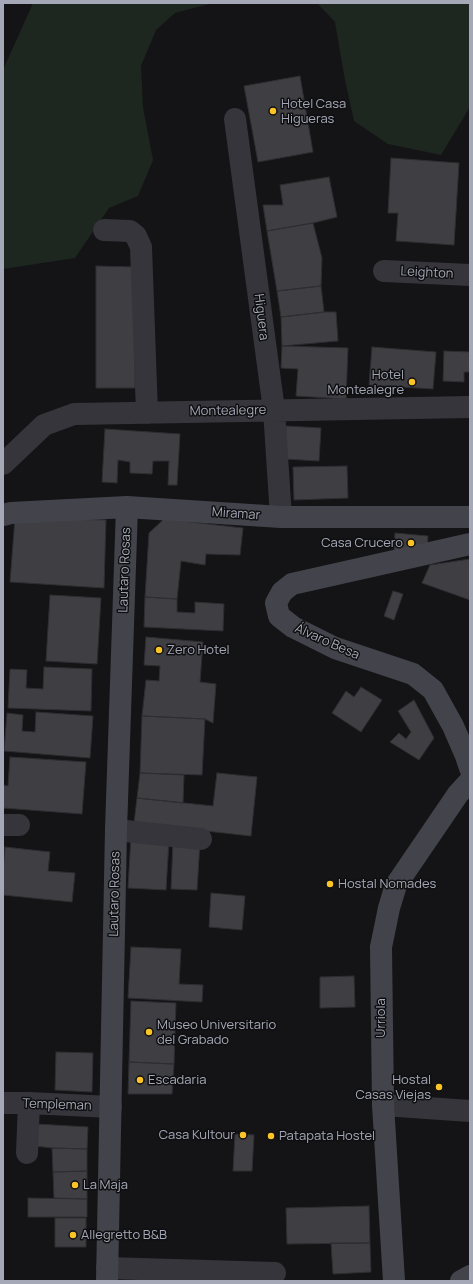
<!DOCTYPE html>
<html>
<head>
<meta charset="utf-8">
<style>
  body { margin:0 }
  #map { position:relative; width:473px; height:1284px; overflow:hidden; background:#141416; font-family:Manrope,sans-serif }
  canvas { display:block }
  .frame { position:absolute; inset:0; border:4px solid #a5a9b7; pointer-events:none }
</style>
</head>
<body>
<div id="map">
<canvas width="473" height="1284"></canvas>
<div class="frame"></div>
</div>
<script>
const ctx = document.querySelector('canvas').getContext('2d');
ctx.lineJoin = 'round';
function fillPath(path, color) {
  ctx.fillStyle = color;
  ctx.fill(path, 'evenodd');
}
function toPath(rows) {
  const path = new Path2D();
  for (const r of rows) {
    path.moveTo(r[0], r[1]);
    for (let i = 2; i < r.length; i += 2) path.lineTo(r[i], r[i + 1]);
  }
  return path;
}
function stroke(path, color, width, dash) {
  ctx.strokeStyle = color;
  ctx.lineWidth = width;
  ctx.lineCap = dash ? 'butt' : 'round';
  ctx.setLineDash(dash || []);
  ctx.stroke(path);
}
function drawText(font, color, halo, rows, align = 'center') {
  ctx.font = font + ' Manrope,sans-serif';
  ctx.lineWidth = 3;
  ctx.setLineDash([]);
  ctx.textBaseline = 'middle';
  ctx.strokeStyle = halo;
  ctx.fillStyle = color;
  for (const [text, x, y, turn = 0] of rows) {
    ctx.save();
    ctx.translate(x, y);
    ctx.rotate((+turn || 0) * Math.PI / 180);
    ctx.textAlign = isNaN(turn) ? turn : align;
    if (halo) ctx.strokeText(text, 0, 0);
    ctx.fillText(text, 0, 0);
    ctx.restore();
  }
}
const green = toPath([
  [33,3,213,3,175,13,156,30,141,66,143,107,153,160,138,196,109,208,75,258,3,269,3,70],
  [317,3,470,3,470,107,441,155,388,144,354,121,345,80,335,22]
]);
const building = toPath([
  [300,76,313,152,258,162,244,86,300,76],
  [391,158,459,163,454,245,396,241,398,213,388,213,391,158],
  [329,177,337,217,313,223,267,231,263,205,283,205,280,185,329,177],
  [313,223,322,258,321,286,277,291,267,231,313,223],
  [96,266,135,267,135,388,96,388,96,266],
  [321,286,324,312,281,317,277,291,321,286],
  [324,312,336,312,338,341,282,346,281,317,324,312],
  [282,346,348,348,346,399,296,396,298,369,281,368,282,346],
  [372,347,436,352,433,389,369,385,372,347],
  [444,351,470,352,470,372,464,372,464,382,443,381,444,351],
  [286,426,321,428,319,461,285,459,286,426],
  [105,429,180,434,177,485,168,485,169,461,153,461,152,474,130,473,130,462,118,460,117,483,102,482,105,429],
  [347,466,348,498,294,500,293,467,347,466],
  [15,518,106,520,104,588,10,582,15,518],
  [164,519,243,528,240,555,206,554,205,565,181,561,177,599,145,597,149,533,164,519],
  [395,533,428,536,427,553,394,551,395,533],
  [470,559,470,600,422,583,430,565,470,559],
  [393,591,403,594,394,620,384,616,393,591],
  [50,595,101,598,97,664,46,661,50,595],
  [145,597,177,599,177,612,195,613,195,602,224,604,223,631,144,627,145,597],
  [146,637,203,642,200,682,216,684,213,723,205,719,142,716,146,680,159,681,160,666,144,665,146,637],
  [44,667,92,669,91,711,8,708,10,669,27,670,26,688,43,689,44,667],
  [361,687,382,700,361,732,332,713,346,691,354,697,361,687],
  [414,700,434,738,419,760,390,742,399,733,406,739,411,732,398,711,414,700],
  [36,712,93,716,90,758,4,751,7,713,23,715,22,731,35,732,36,712],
  [142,716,205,719,202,775,140,773,142,716],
  [10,757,86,762,82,814,3,808,3,785,8,786,10,757],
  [140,773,184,775,183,803,137,798,140,773],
  [217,773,257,777,251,836,134,823,137,798,213,806,217,773],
  [131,837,169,840,166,890,128,888,131,837],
  [173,841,200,842,197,890,171,889,173,841],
  [5,847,50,852,48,871,75,873,72,902,3,895,3,870,5,847],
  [211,893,245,896,242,930,209,927,211,893],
  [131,947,181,949,179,984,203,985,202,1002,128,998,131,947],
  [354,976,355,1007,320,1008,320,977,354,976],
  [131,1001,176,1003,174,1064,129,1062,131,1001],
  [56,1052,93,1053,92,1092,55,1090,56,1052],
  [129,1062,174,1064,172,1094,128,1094,129,1062],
  [36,1124,88,1127,87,1149,52,1148,35,1146,36,1124],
  [235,1134,254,1135,252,1171,233,1171,235,1134],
  [52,1148,87,1149,87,1171,53,1172,52,1148],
  [87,1171,87,1199,54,1198,53,1172,87,1171],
  [28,1198,87,1199,87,1217,28,1217,28,1198],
  [369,1206,370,1243,287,1244,286,1208,369,1206],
  [55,1218,86,1218,86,1247,55,1247,55,1218],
  [331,1243,370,1243,371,1272,333,1274,331,1243]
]);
const street = toPath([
  [235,119,274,410,281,517],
  [104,230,130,231,136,236,141,247,147,413],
  [384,271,470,275],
  [3,464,44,425,74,414,470,407],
  [3,825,19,825],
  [116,830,201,839],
  [3,1103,29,1103,111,1107],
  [383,1105,470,1111],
  [27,1153,29,1103],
  [107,1268,275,1273]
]);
const secondary = toPath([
  [3,515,11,513,127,507,281,517,470,517],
  [470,544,292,584,282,592,276,603,279,616,293,627,335,648,413,674,433,690,453,726,466,756,470,768],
  [107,1281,116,830,127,507],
  [394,1281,383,1105,381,947,389,908,396,885,458,794,470,781],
  [461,1281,470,1276]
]);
const markers = [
  [273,111,4,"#fbc427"],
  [412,382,4,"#fbc427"],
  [411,543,4,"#fbc427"],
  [159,650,4,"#fbc427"],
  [330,884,4,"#fbc427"],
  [149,1032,4,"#fbc427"],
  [140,1080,4,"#fbc427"],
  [439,1087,4,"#fbc427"],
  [243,1135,4,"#fbc427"],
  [271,1136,4,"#fbc427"],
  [75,1185,4,"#fbc427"],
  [73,1235,4,"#fbc427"]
];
const poiNames = [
  ["Hotel Casa",281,104],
  ["Higueras",281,119],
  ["Hotel",404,375,"right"],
  ["Montealegre",404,390,"right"],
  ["Casa Crucero",403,543,"right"],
  ["Zero Hotel",167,650],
  ["Hostal Nomades",338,884],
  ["Museo Universitario",157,1025],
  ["del Grabado",157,1040],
  ["Escadaria",148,1080],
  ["Hostal",431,1080,"right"],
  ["Casas Viejas",431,1095,"right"],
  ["Casa Kultour",235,1135,"right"],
  ["Patapata Hostel",279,1136],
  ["La Maja",83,1185],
  ["Allegretto B&B",81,1235]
];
const streetNames = [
  ["Leighton",427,273,3],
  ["Higuera",261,317,83],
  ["Montealegre",228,411,-1],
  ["Miramar",236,514,4],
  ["Lautaro Rosas",125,570,-88],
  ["Álvaro Besa",327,642,24],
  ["Lautaro Rosas",115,894,-89],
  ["Urriola",381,1018,-90],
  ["Templeman",57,1105,2]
];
fillPath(green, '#1e2620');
fillPath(building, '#3e3e43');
stroke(building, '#2e2e32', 1);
stroke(street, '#35353b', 22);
stroke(secondary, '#43444b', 22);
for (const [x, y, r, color] of markers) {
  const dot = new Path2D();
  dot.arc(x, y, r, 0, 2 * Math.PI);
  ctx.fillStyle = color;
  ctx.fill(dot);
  stroke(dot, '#0f0f11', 1.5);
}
drawText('13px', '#a5a9b7', '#0f0f11', poiNames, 'left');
drawText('13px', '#a5a9b7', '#0f0f11', streetNames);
</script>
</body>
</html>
